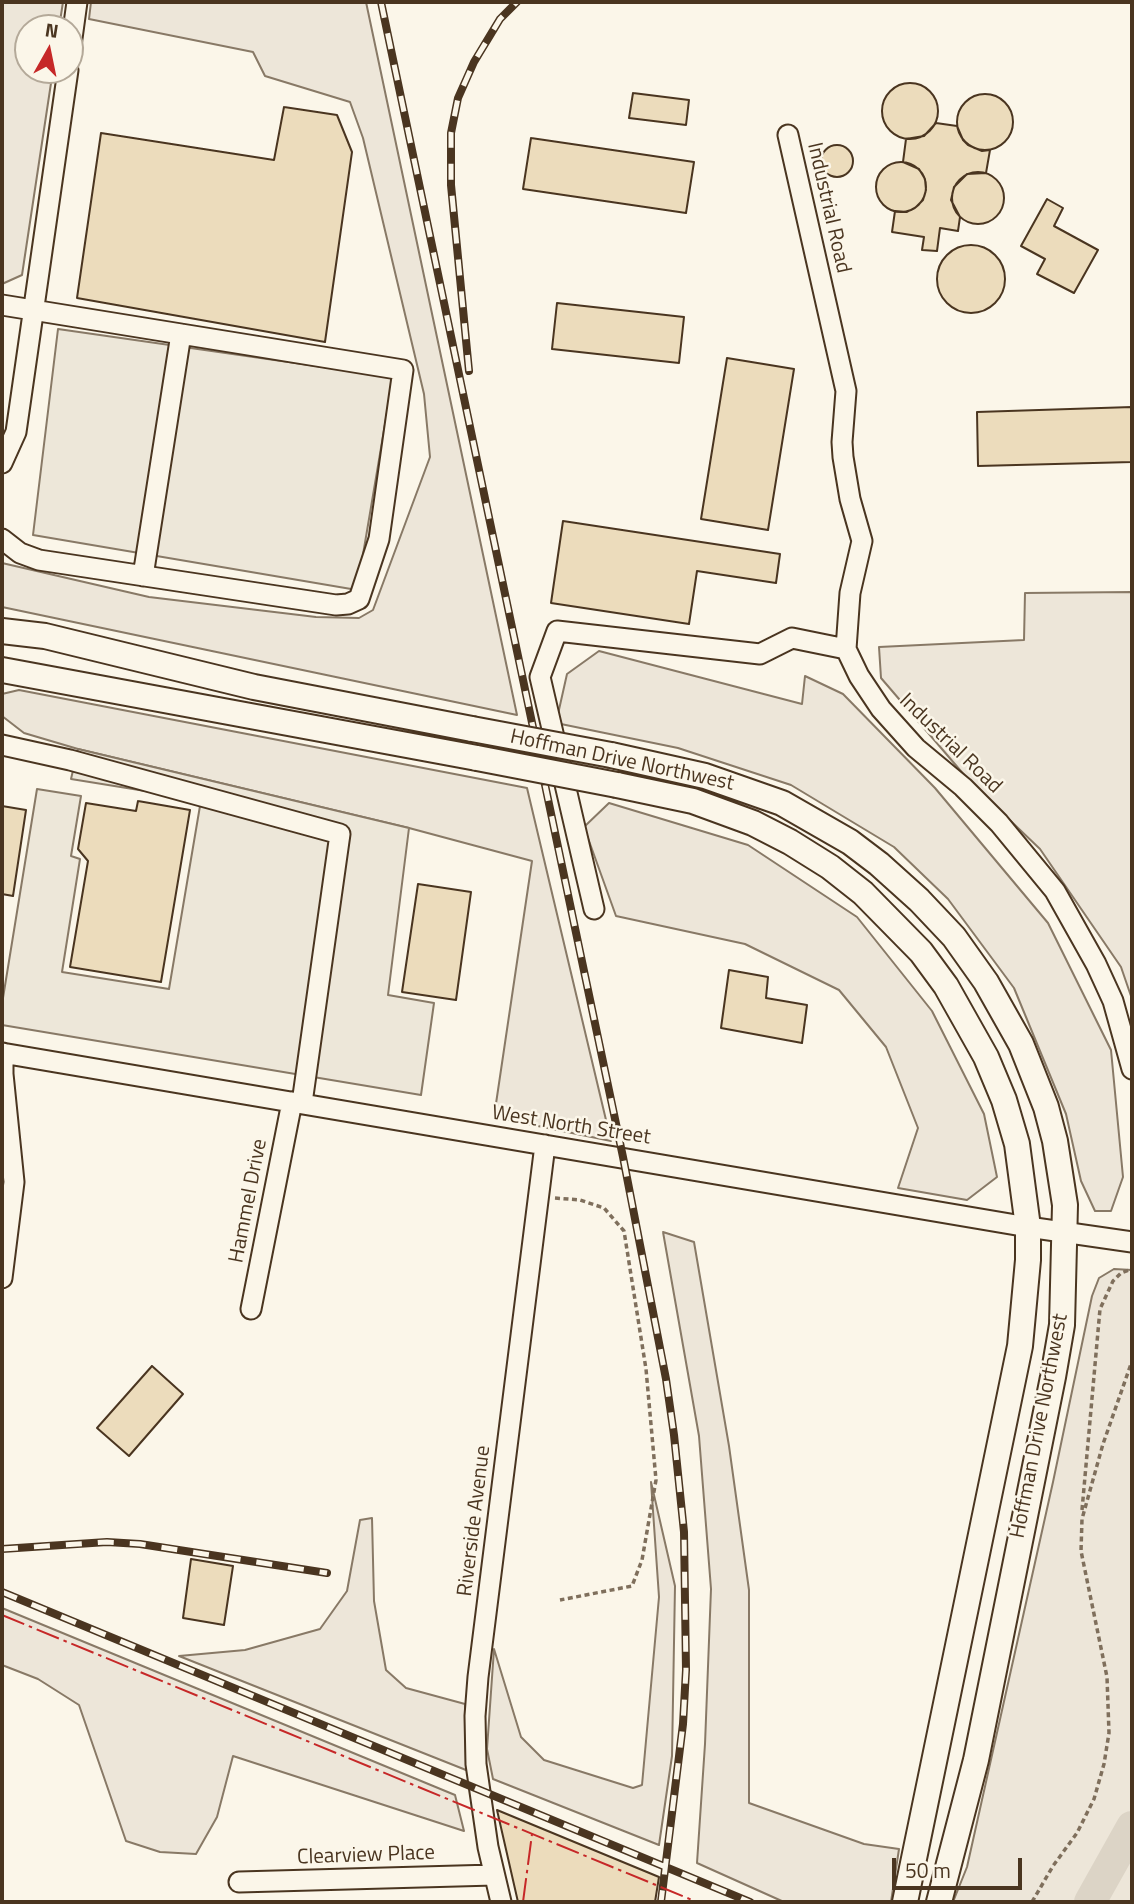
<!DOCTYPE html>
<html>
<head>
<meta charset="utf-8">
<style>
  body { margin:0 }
  #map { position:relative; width:1134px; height:1904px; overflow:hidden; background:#fbf6e9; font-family:"Titillium Web",sans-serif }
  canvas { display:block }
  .frame { position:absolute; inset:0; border:4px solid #4a3520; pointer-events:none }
  .north { position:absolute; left:14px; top:14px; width:70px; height:70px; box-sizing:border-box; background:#fbf6e9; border:2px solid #b4a999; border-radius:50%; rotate:9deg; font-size:19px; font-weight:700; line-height:28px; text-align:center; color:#4a3520 }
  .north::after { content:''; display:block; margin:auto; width:24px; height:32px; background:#c62828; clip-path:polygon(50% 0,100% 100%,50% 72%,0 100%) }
  .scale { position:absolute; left:892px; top:1858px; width:130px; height:32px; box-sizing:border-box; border:4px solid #4a3520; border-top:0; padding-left:9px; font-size:21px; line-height:24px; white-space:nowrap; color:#4a3520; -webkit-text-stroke:5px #fbf6e9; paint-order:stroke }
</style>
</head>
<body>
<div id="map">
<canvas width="1134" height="1904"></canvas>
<div class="frame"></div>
<div class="north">N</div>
<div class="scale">50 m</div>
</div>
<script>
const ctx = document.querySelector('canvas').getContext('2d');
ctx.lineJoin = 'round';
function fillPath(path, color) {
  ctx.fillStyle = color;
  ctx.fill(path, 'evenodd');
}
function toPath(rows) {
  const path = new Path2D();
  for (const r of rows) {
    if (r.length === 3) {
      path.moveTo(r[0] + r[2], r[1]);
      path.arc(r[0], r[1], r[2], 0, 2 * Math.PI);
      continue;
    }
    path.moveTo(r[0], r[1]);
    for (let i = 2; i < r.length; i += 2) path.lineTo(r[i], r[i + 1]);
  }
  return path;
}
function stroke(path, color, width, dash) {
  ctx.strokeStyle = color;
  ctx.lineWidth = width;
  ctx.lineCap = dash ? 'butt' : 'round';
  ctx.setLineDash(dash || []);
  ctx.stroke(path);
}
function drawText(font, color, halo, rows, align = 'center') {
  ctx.font = font + ' "Titillium Web",sans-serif';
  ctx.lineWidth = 5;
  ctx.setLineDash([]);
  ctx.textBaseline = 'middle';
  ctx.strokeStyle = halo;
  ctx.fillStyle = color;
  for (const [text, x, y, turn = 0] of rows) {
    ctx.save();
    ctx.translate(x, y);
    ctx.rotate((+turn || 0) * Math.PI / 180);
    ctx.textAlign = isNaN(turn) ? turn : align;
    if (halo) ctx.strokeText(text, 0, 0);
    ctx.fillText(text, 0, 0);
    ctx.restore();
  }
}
const green = toPath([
  [2,2,63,2,59,28,28,28,28,70,53,70,22,275,2,284,2,2],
  [91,2,366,2,517,715,2,607,2,563,149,597,316,617,359,618,373,610,430,457,424,394,363,138,350,102,265,76,253,52,89,19,91,2],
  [1132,592,1132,999,1121,967,1040,849,972,784,881,678,879,647,1024,640,1025,593,1132,592],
  [599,651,802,704,805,676,843,694,935,788,1048,923,1111,1050,1123,1177,1111,1211,1095,1211,1081,1181,1066,1114,1014,988,948,899,894,847,791,785,678,748,556,723,567,674,599,651],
  [19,690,527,788,611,1141,494,1117,532,861,409,828,78,749,24,733,2,716,2,694,19,690],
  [609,803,748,845,857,917,932,1011,984,1114,997,1177,967,1200,898,1188,918,1128,886,1047,839,990,745,944,616,916,584,827,609,803],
  [663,1232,694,1242,729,1446,749,1590,749,1803,864,1844,899,1849,891,1902,784,1902,697,1863,705,1744,711,1589,699,1436,663,1232],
  [1114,1269,1132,1270,1132,1902,953,1902,967,1867,1053,1482,1092,1296,1099,1278,1114,1269],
  [651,1482,675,1586,672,1756,659,1845,493,1779,487,1749,494,1649,521,1737,544,1760,633,1788,642,1785,659,1597,651,1482],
  [372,1518,374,1601,386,1670,406,1688,465,1704,466,1770,179,1656,245,1650,320,1629,347,1591,360,1520,372,1518],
  [2,1608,455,1795,464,1831,233,1756,217,1817,196,1854,160,1852,126,1841,79,1705,38,1679,2,1665,2,1608]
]);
const parking = toPath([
  [58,329,393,377,357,590,33,535,58,329],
  [78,749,409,828,388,995,434,1003,421,1095,2,1025,2,1004,37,789,81,796,71,856,80,859,62,972,169,989,201,800,71,779,78,749]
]);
const river = toPath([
  [1090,1902,1132,1827]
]);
const building = toPath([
  [910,111,28],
  [633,93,689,100,686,125,629,118,633,93],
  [985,122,28],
  [284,107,337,115,352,152,325,342,77,298,101,133,274,160,284,107],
  [936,123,957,126,963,140,968,145,982,151,990,150,986,173,967,174,954,187,951,200,960,217,958,231,940,228,937,251,922,250,924,237,892,232,895,211,907,212,916,207,923,200,926,190,925,179,919,169,903,162,906,139,924,136,936,123],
  [531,138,694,162,686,213,523,189,531,138],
  [837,161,16],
  [901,187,25],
  [978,198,26],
  [1047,199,1063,208,1054,226,1098,250,1074,293,1037,274,1045,259,1021,246,1047,199],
  [971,279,34],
  [557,303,684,317,679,363,552,349,557,303],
  [727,358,794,369,768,530,701,519,727,358],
  [1132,407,1132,462,978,466,977,412,1132,407],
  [563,521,780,554,776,583,697,571,689,624,551,603,563,521],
  [138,801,190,810,161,982,70,967,88,861,78,849,86,803,136,811,138,801],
  [2,806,26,810,13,896,2,894,2,806],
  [418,884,471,892,456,1000,402,992,418,884],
  [729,970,768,977,766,998,807,1005,802,1043,721,1028,729,970],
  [152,1366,183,1394,129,1456,97,1428,152,1366],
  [191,1559,233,1566,224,1625,183,1618,191,1559],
  [497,1810,659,1877,655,1902,518,1902,497,1810]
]);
const path = toPath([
  [555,1198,580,1200,604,1208,624,1231,646,1369,656,1480,642,1560,632,1586,560,1600],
  [1082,1510,1100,1309,1113,1281,1121,1273,1132,1269],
  [1032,1902,1053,1866,1077,1833,1094,1799,1104,1764,1109,1733,1107,1677,1081,1551,1082,1519,1103,1444,1132,1361]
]);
const minor = toPath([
  [70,53,77,2],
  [788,135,846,391,842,442,843,457,850,499,862,541,850,593,846,649,859,676,881,709,916,748,963,787,999,823,1055,891,1096,964,1113,1001,1132,1069],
  [2,305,403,370,379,539,359,599,348,604,336,605,39,560,20,553,2,539],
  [2,463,16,432,68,70],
  [143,576,181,334],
  [2,745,70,760,340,834,302,1103],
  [594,909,540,677,557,631,760,654,792,638,846,649],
  [2,1053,1028,1227,1132,1242],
  [2,1278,14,1182,3,1074,3,1053],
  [251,1309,292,1102],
  [239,1882,494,1875],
  [501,1902,488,1847,476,1764,475,1716,478,1677,545,1145]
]);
const major = toPath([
  [2,631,45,636,254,687,472,729],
  [2,670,477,758],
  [611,755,705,776,782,803,850,842,879,864,919,900,954,937,986,982,1021,1044,1046,1107,1055,1141,1065,1205,1062,1325,1053,1377,976,1760,939,1902],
  [617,785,693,801,753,823,790,842,830,867,863,893,921,952,946,986,986,1057,1004,1100,1017,1144,1028,1227,1028,1260,1020,1346,905,1902]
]);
const rail = toPath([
  [381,2,623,1157,666,1379,674,1435,684,1532,686,1670,683,1724,661,1902],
  [469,371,451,185,451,133,458,98,474,62,500,19,517,2],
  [2,1549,107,1542,140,1544,327,1573],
  [2,1592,750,1902]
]);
const majorBridge = toPath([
  [472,729,611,755],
  [477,758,617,785]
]);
const power = toPath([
  [2,1615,697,1902],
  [523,1902,532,1834]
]);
const streetNames = [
  ["Industrial Road",828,208,77],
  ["Industrial Road",950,744,44],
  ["Hoffman Drive Northwest",622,761,12],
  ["West North Street",571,1126,9],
  ["Hammel Drive",249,1201,-79],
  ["Hoffman Drive Northwest",1040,1426,-79],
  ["Riverside Avenue",475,1521,-83],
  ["Clearview Place",366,1856,-2]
];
fillPath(green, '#ede6d9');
stroke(green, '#887966', 2);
fillPath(parking, '#ede7d9');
stroke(parking, '#887966', 2);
stroke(river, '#dcd4c6', 32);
fillPath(building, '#ecdcbc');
stroke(building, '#4a3520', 2);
stroke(minor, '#4a3520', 23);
stroke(major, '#4a3520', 28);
stroke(path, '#7f6f5c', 3.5, [5, 3.5]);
stroke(minor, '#fbf6e9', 19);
stroke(major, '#fbf6e9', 24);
stroke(rail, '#4a3520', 8);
stroke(rail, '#fbf6e9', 5, [16]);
stroke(majorBridge, '#4a3520', 28, []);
stroke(majorBridge, '#fbf6e9', 24);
stroke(power, '#c62828', 2, [24, 5, 3.5, 5]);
drawText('21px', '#4a3520', '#fbf6e9', streetNames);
</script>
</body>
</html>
